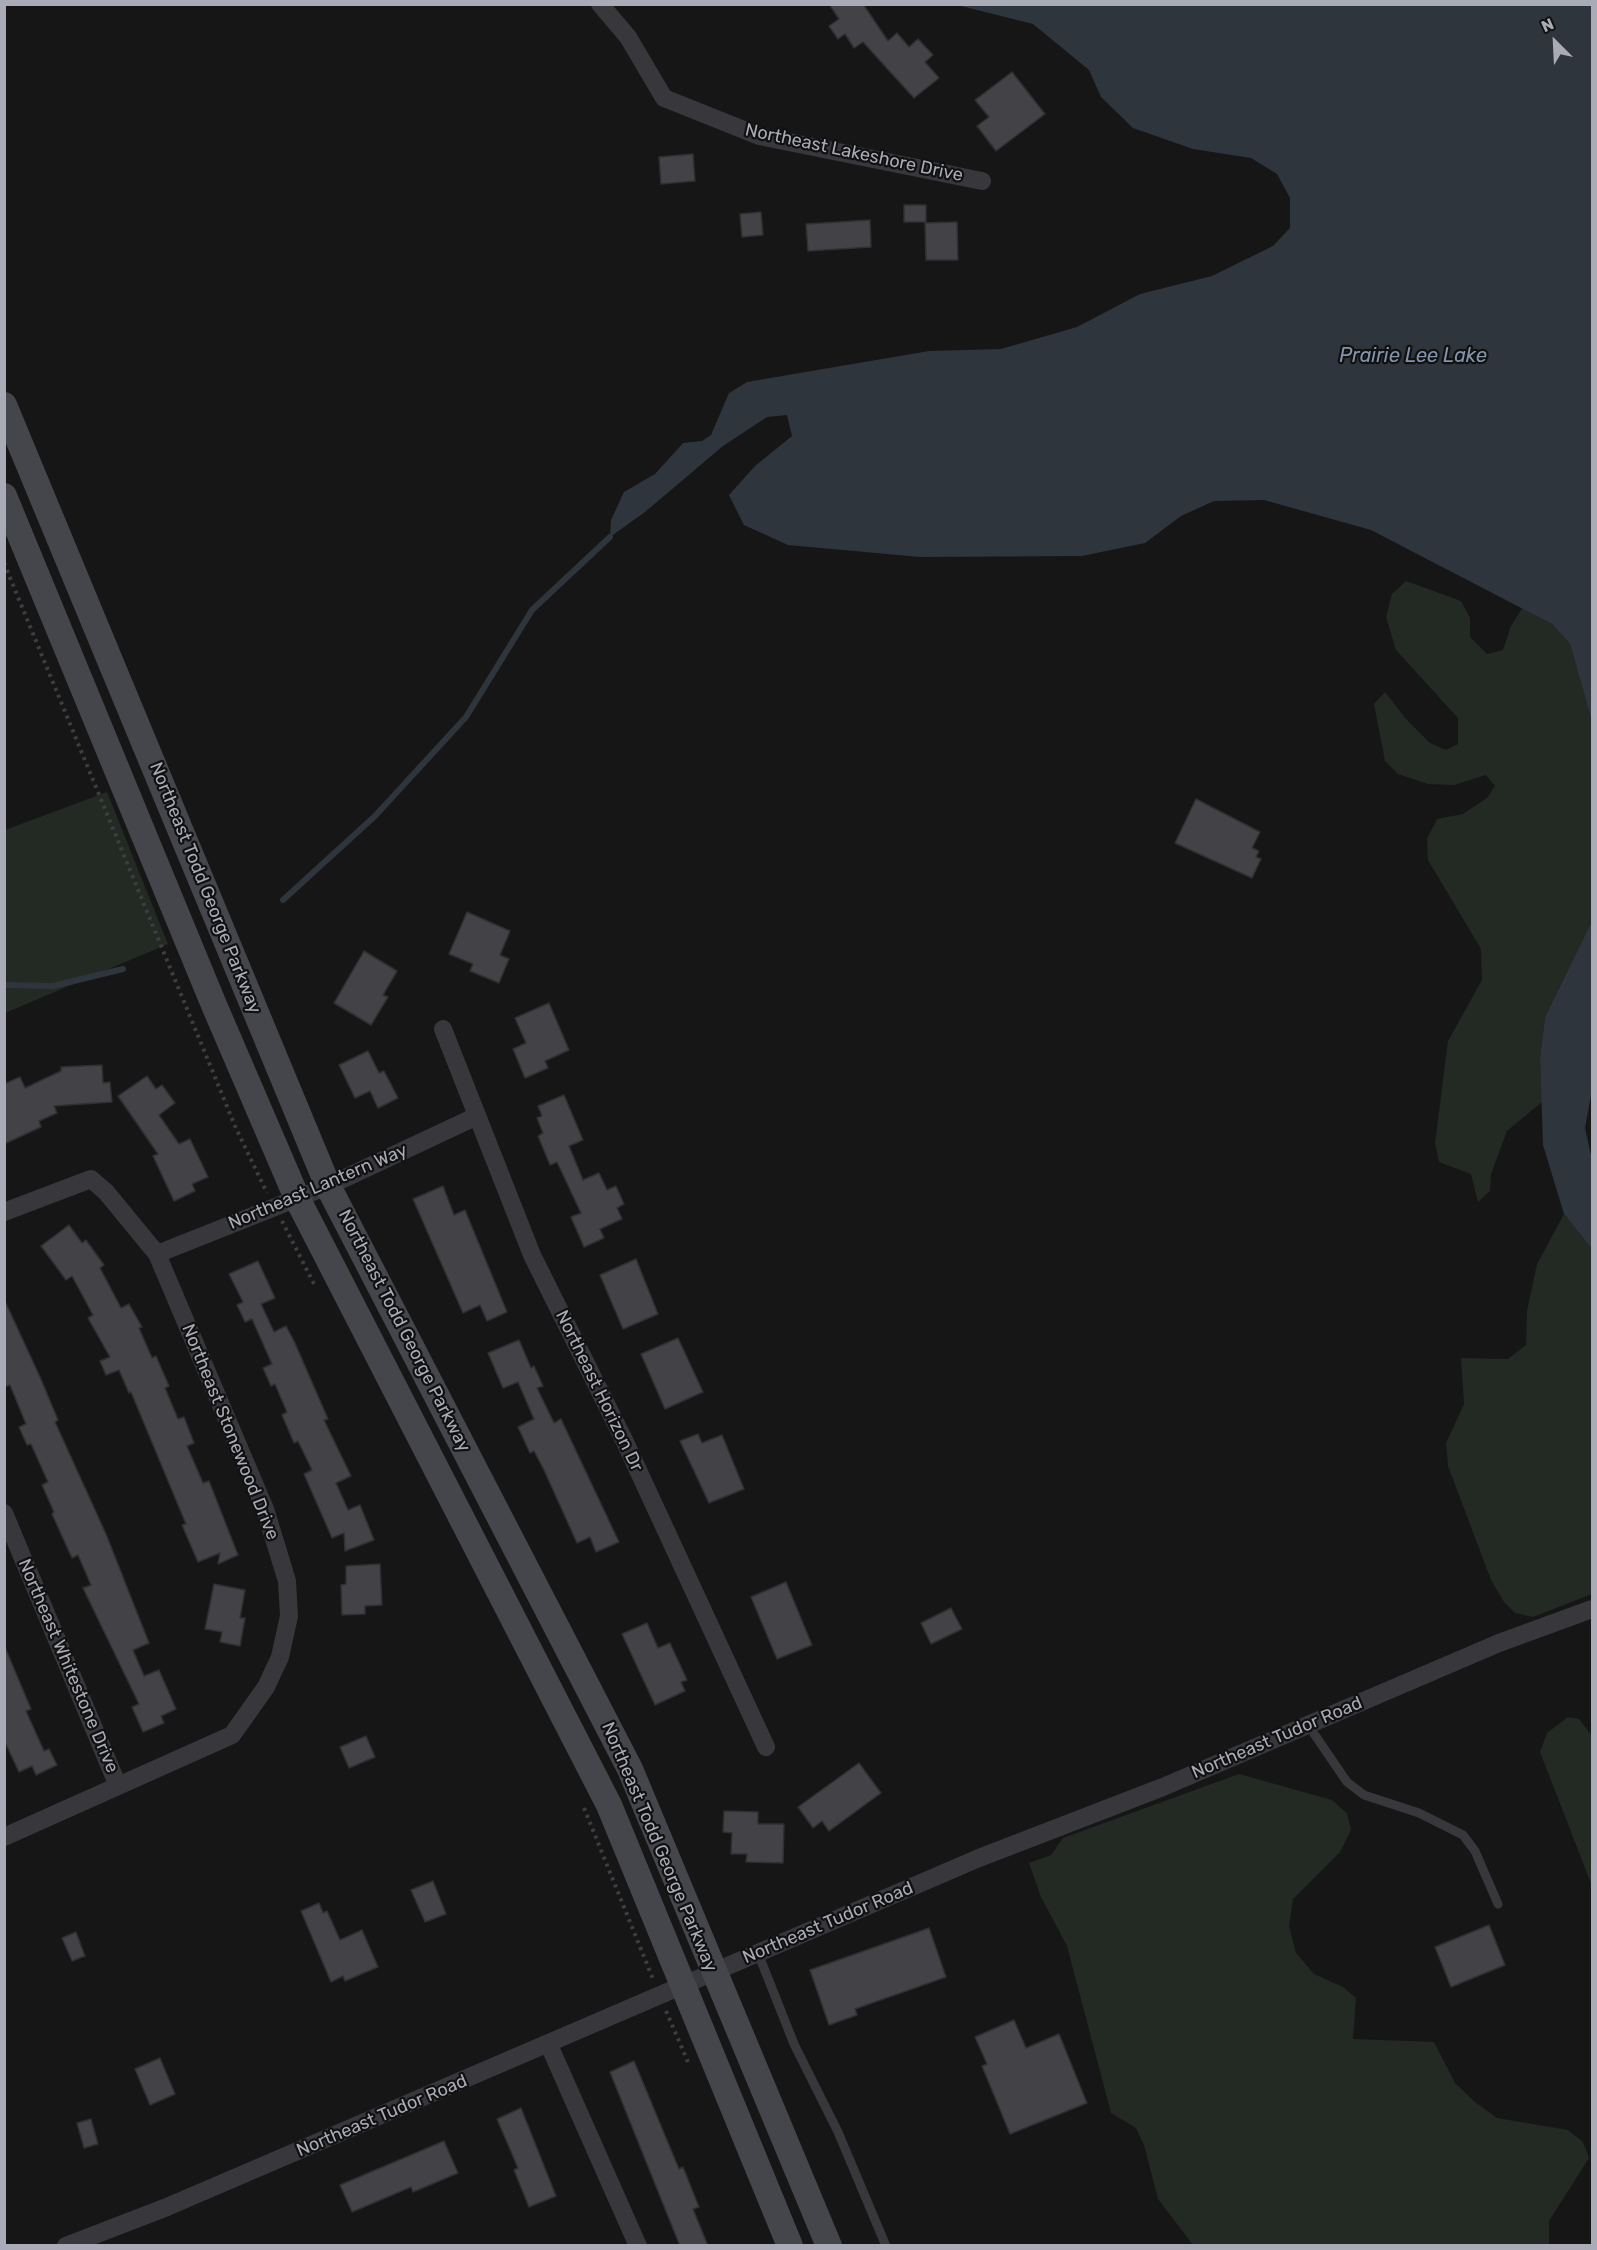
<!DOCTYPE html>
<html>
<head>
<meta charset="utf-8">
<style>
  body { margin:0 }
  #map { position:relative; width:1597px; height:2250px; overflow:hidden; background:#161617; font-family:Rubik,sans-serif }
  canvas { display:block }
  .frame { position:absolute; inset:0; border:6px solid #a9abb6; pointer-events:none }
  .north { position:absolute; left:1525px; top:12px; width:60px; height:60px; -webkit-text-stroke:4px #111112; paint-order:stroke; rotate:336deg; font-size:16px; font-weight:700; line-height:24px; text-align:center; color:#a9abb6 }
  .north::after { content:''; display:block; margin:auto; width:21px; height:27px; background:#a9abb6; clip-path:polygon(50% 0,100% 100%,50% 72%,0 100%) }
</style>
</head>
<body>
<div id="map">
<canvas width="1597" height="2250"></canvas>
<div class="frame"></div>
<div class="north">N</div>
</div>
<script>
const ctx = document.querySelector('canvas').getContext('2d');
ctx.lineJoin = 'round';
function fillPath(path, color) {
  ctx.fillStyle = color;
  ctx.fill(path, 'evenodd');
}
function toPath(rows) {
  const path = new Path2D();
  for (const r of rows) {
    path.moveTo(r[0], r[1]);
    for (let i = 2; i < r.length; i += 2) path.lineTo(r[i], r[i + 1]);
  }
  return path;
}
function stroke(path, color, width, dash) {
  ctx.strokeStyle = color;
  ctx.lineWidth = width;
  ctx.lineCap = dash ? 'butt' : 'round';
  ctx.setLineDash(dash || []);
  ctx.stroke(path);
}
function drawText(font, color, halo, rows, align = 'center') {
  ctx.font = font + ' Rubik,sans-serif';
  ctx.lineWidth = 4.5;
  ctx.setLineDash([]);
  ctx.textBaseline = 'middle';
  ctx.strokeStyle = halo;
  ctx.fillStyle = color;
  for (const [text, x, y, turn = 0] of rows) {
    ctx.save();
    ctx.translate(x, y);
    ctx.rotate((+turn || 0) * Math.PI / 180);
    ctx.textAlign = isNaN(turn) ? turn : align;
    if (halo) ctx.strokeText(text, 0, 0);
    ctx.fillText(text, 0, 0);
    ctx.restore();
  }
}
const green = toPath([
  [1406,581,1461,601,1470,618,1470,637,1487,654,1503,650,1511,626,1523,607,1552,624,1570,644,1592,722,1592,921,1545,1017,1540,1058,1542,1102,1507,1131,1491,1174,1490,1191,1478,1202,1471,1174,1439,1162,1435,1143,1448,1041,1482,980,1481,949,1428,860,1427,839,1437,819,1463,814,1487,798,1495,786,1486,775,1454,785,1428,784,1398,774,1385,761,1374,704,1385,692,1406,719,1430,743,1446,750,1458,744,1458,718,1396,650,1386,617,1392,594],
  [107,792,168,944,5,1013,5,830],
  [1564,1214,1592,1249,1592,1594,1533,1617,1515,1613,1504,1602,1491,1580,1448,1466,1446,1443,1464,1404,1461,1358,1508,1359,1526,1345,1527,1311,1537,1264],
  [1568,1717,1579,1719,1592,1736,1592,1886,1540,1752,1547,1733],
  [1239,1774,1332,1800,1347,1813,1351,1830,1340,1852,1293,1899,1289,1926,1296,1953,1314,1974,1343,1987,1356,1998,1353,2039,1434,2042,1455,2083,1475,2102,1497,2118,1568,2130,1583,2142,1589,2158,1549,2221,1549,2245,1193,2245,1158,2199,1144,2145,1136,2128,1111,2113,1067,1946,1041,1897,1029,1863,1051,1855,1063,1838]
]);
const water = toPath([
  [957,5,1592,5,1592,722,1570,644,1552,624,1371,530,1264,500,1214,501,1181,516,1145,543,1082,556,920,557,788,545,744,525,729,495,755,466,792,436,787,415,767,417,723,446,645,512,610,537,611,520,624,492,655,474,683,443,702,441,711,435,729,393,747,382,929,351,1001,349,1077,327,1140,294,1212,276,1273,246,1290,228,1290,198,1277,174,1251,158,1193,149,1133,128,1101,97,1089,70,1033,24],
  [1592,921,1592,1090,1585,1128,1592,1160,1592,1249,1564,1214,1543,1145,1540,1058,1545,1017]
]);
const stream = toPath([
  [283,900,375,816,466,717,532,610,610,537],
  [4,985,53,986,123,969]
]);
const building = toPath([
  [829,4,863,4,888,41,897,33,909,47,918,39,933,55,925,62,939,78,914,98,863,42,854,48,845,34,838,39,829,26,839,19,829,4],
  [1012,72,1045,114,996,151,977,126,989,117,975,100,1012,72],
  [693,154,695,181,661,184,659,157,693,154],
  [904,205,926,205,926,222,904,222,904,205],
  [761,212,763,235,742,237,740,214,761,212],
  [870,220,871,247,808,251,806,224,870,220],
  [957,222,958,260,926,260,925,223,957,222],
  [1196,799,1260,832,1252,848,1259,851,1256,857,1261,859,1252,878,1175,843,1196,799],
  [467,912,510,931,500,955,509,959,499,983,470,971,473,964,449,954,467,912],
  [364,951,397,971,383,995,388,997,371,1025,334,1003,364,951],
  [549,1003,569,1050,545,1061,548,1068,525,1078,513,1049,526,1043,515,1018,549,1003],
  [368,1051,379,1073,384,1071,398,1098,378,1108,370,1091,355,1098,339,1065,368,1051],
  [102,1065,103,1083,110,1082,112,1102,54,1106,57,1113,39,1121,41,1127,4,1144,4,1084,20,1077,25,1088,61,1071,61,1067,102,1065],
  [147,1076,156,1089,162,1085,175,1103,159,1115,179,1144,190,1139,208,1177,192,1184,195,1191,174,1201,153,1156,158,1154,118,1096,147,1076],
  [564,1095,583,1140,569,1146,583,1180,599,1173,607,1190,616,1186,624,1204,617,1208,622,1219,600,1229,604,1238,584,1247,571,1217,581,1213,557,1162,550,1165,538,1136,543,1133,537,1118,542,1116,538,1106,564,1095],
  [443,1186,454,1215,465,1210,507,1312,487,1321,480,1305,463,1313,413,1199,443,1186],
  [69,1225,82,1243,86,1240,104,1265,100,1268,121,1308,129,1304,142,1327,139,1328,152,1358,156,1356,169,1386,165,1388,178,1419,184,1417,194,1443,187,1446,203,1483,209,1481,238,1555,218,1564,220,1553,198,1562,182,1525,186,1524,131,1392,129,1393,119,1370,106,1375,100,1361,110,1357,88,1318,93,1315,72,1276,66,1280,41,1246,69,1225],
  [636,1259,658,1314,623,1329,600,1275,636,1259],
  [258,1261,275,1298,261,1304,274,1332,286,1326,294,1341,328,1419,324,1420,351,1476,336,1483,348,1510,360,1505,374,1540,345,1551,344,1533,332,1538,304,1474,312,1470,298,1441,294,1443,282,1415,287,1412,275,1384,271,1386,263,1368,272,1364,252,1319,245,1322,237,1305,243,1302,229,1274,258,1261],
  [4,1299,40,1377,58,1420,55,1422,106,1534,149,1643,133,1650,144,1676,159,1670,176,1709,161,1716,164,1723,143,1732,132,1707,139,1704,83,1588,91,1585,78,1555,72,1558,52,1514,54,1512,42,1485,48,1482,31,1444,27,1445,19,1427,26,1424,10,1385,4,1387,4,1299],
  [678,1338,703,1392,665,1409,641,1354,678,1338],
  [519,1340,531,1368,534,1366,543,1386,537,1388,554,1423,561,1419,619,1542,596,1552,590,1537,577,1543,544,1470,534,1451,530,1453,518,1427,534,1419,518,1382,503,1388,488,1353,519,1340],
  [698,1434,702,1443,722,1435,744,1489,709,1503,680,1441,698,1434],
  [380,1564,382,1605,365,1606,365,1614,342,1615,341,1585,346,1584,346,1566,380,1564],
  [786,1582,812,1645,777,1659,751,1597,786,1582],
  [214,1584,245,1590,240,1618,245,1618,240,1646,220,1642,222,1632,205,1629,214,1584],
  [951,1608,962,1629,931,1644,921,1623,951,1608],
  [647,1623,658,1648,670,1643,687,1680,681,1682,685,1691,655,1705,622,1634,647,1623],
  [4,1645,31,1709,26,1711,44,1751,49,1749,57,1765,36,1775,32,1766,19,1772,4,1740,4,1645],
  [366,1736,375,1757,349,1768,340,1747,366,1736],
  [859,1763,881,1793,829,1831,822,1821,813,1828,798,1807,859,1763],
  [724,1811,758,1812,758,1824,784,1824,783,1863,746,1862,747,1854,731,1854,732,1833,723,1832,724,1811],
  [433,1881,446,1914,425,1922,411,1890,433,1881],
  [319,1903,323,1913,327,1911,340,1940,362,1930,378,1967,345,1981,343,1976,331,1982,301,1911,319,1903],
  [1489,1925,1505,1965,1451,1987,1435,1947,1489,1925],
  [929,1928,946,1977,855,2009,857,2015,829,2025,810,1970,929,1928],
  [76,1932,85,1956,72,1961,62,1938,76,1932],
  [1014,2020,1026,2048,1059,2034,1087,2103,1010,2134,982,2066,987,2064,975,2037,1014,2020],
  [160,2058,175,2094,150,2105,135,2069,160,2058],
  [634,2061,679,2169,683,2167,699,2207,693,2209,708,2246,680,2246,610,2072,634,2061],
  [521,2108,556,2196,529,2207,514,2170,518,2168,497,2119,521,2108],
  [91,2119,98,2144,84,2148,77,2123,91,2119],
  [444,2141,458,2173,413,2192,411,2187,352,2212,340,2185,444,2141]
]);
const path = toPath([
  [4,563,235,1126,267,1193],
  [282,1221,314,1284],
  [584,1808,653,1979],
  [666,2011,688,2062]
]);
const service = toPath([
  [1308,1725,1347,1782,1364,1795,1419,1813,1463,1835,1475,1851,1498,1904],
  [758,1953,794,2044,838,2132,886,2246]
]);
const minor = toPath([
  [600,4,628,37,664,98,759,136,982,181],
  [443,1029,532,1255,625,1442,766,1747],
  [4,1212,91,1179,106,1192,157,1254,265,1509,287,1581,289,1616,280,1657,266,1687,232,1735,4,1837],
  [157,1254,328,1186,477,1116],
  [4,1513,118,1786],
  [549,2045,638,2246],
  [66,2246,167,2207,979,1858,1163,1787,1499,1643,1592,1609]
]);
const secondary = toPath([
  [4,405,328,1186,630,1769,829,2246],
  [4,496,214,1005,297,1198,609,1805,790,2246]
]);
const streetNames = [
  ["Northeast Lakeshore Drive",854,153,12],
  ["Northeast Todd George Parkway",205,888,68],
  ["Northeast Lantern Way",318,1187,-23],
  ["Northeast Todd George Parkway",404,1331,63],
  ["Northeast Horizon Dr",599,1391,64],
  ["Northeast Stonewood Drive",230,1432,68],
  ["Northeast Whitestone Drive",68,1666,67],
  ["Northeast Tudor Road",1277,1738,-23],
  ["Northeast Todd George Parkway",659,1847,67],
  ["Northeast Tudor Road",828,1923,-23],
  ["Northeast Tudor Road",382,2116,-23]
];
const waterNames = [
  ["Prairie Lee Lake",1413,356]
];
fillPath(green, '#222a23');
fillPath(water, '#2f353c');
stroke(stream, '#2f353c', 6);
fillPath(building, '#434347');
stroke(building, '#303033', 1.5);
stroke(path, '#3d3e43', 4, [3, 4.5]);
stroke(service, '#37373c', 9);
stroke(minor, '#37373c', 18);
stroke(secondary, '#45464c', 26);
drawText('18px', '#a9abb6', '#111112', streetNames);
drawText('italic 20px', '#8395ae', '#111112', waterNames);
</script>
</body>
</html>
